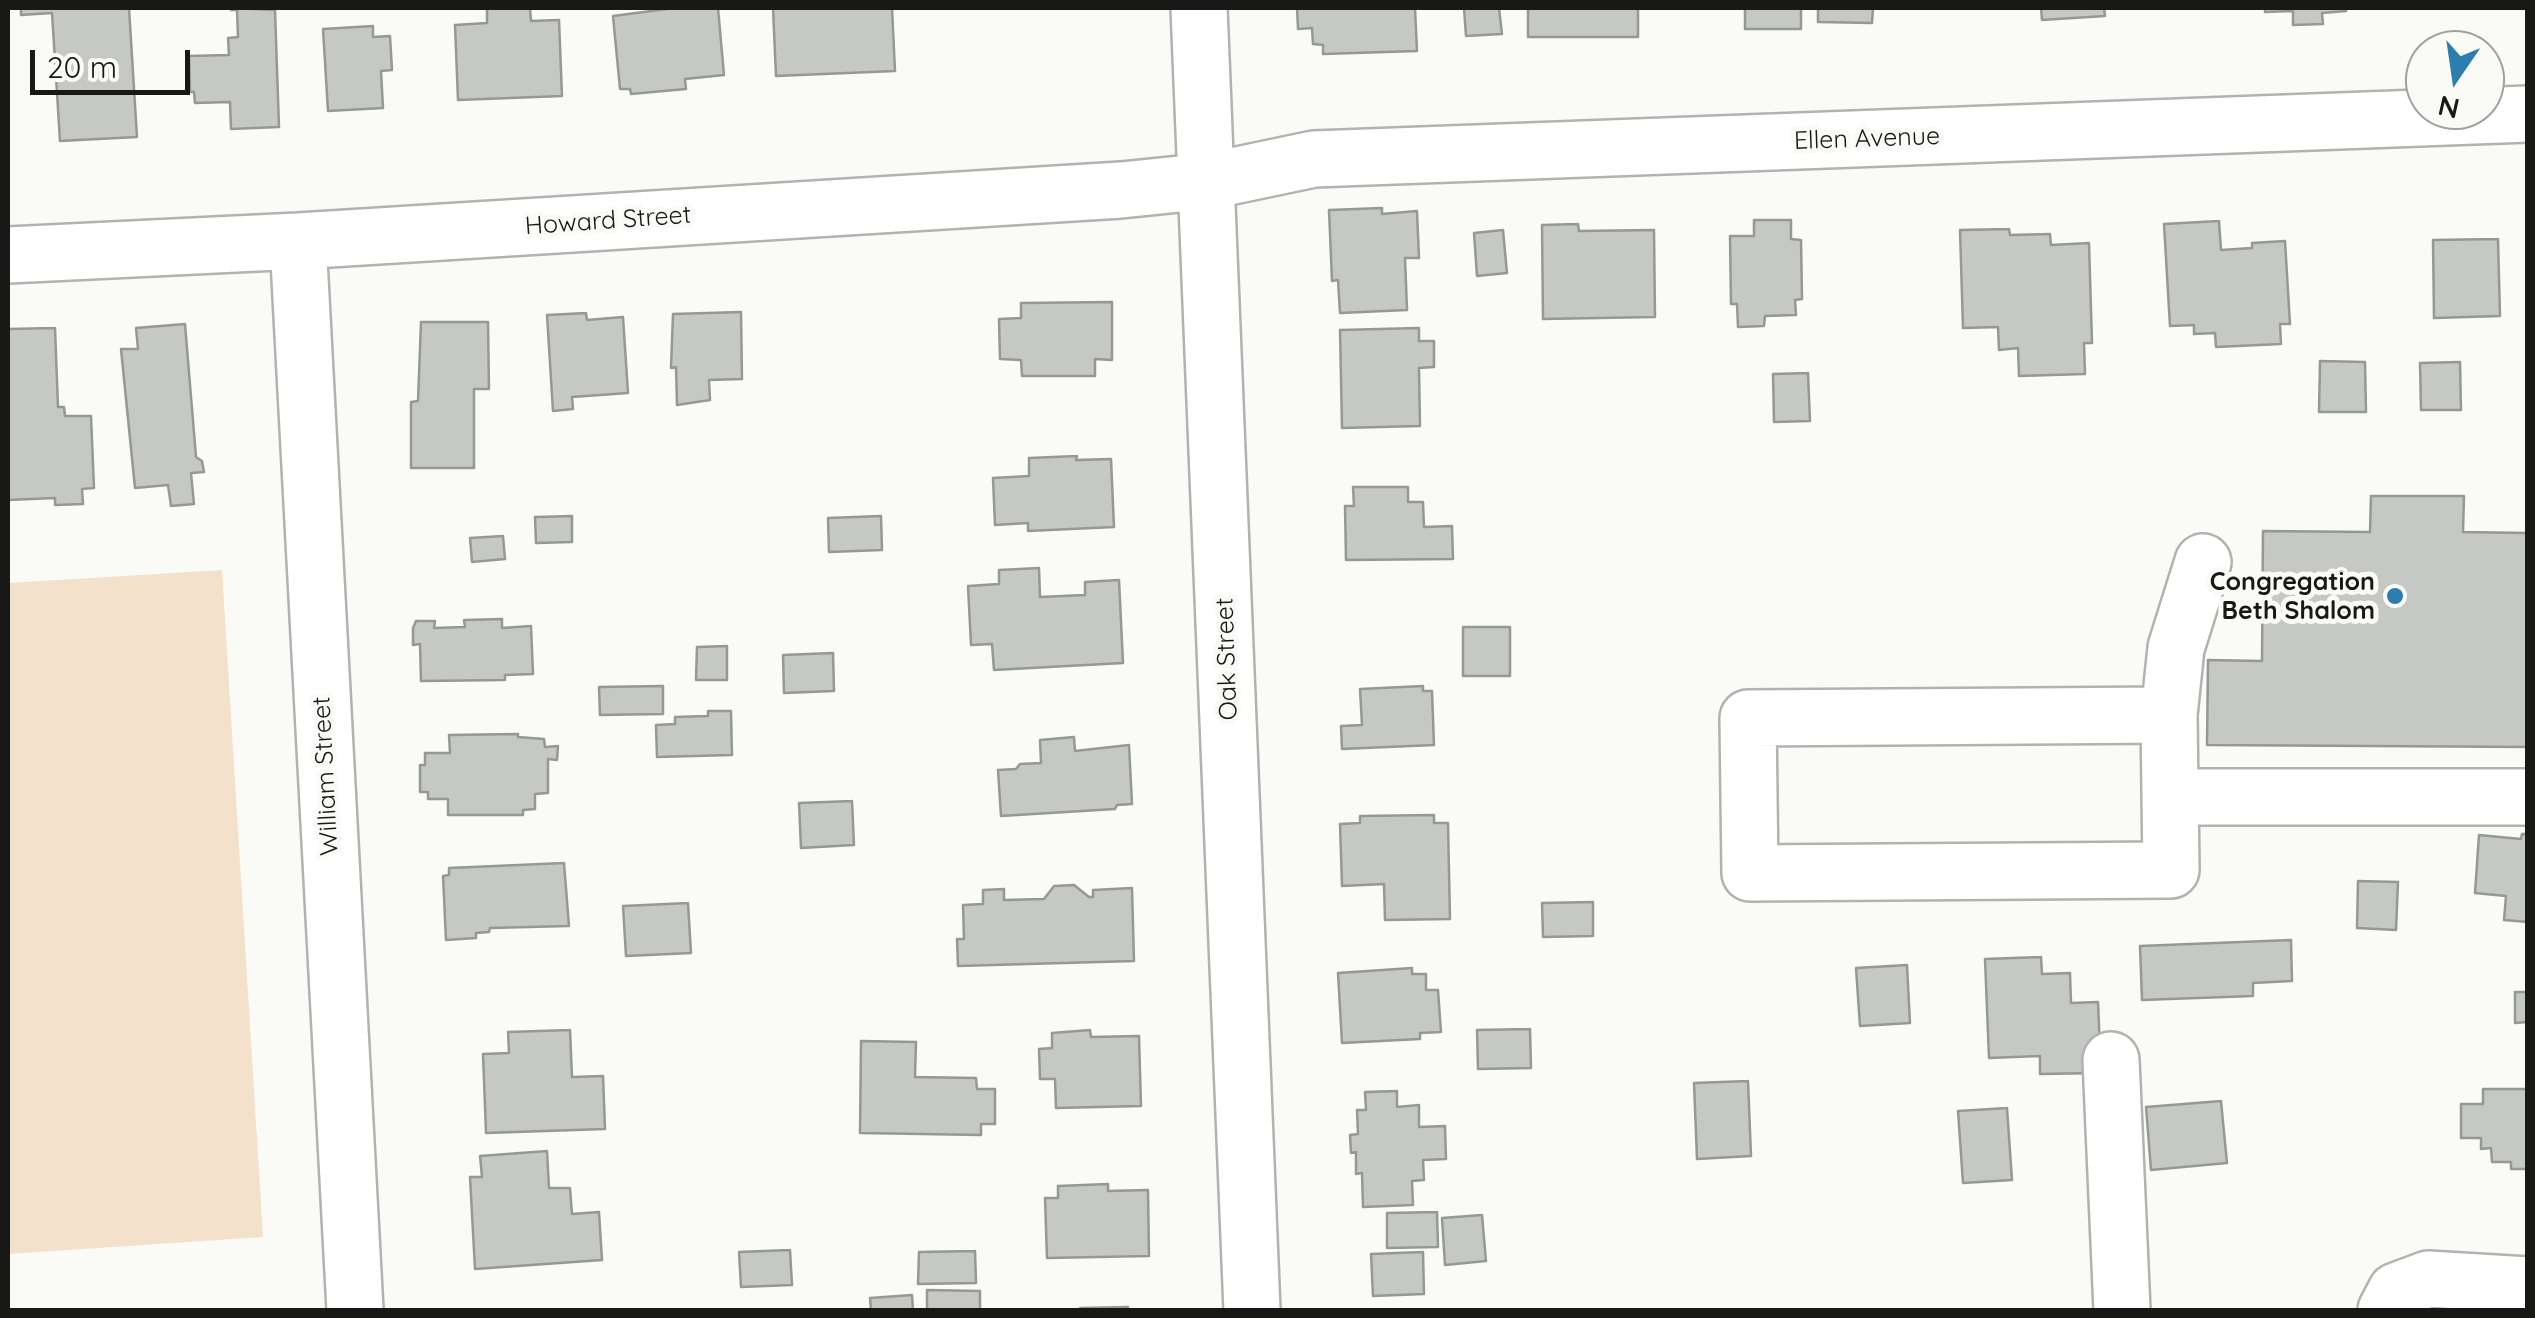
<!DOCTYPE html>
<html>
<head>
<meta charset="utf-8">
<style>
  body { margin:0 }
  #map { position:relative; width:2535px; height:1318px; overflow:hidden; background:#fafbf7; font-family:Quicksand,sans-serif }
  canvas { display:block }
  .frame { position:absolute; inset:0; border:10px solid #181917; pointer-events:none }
  .north { position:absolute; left:2405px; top:30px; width:100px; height:100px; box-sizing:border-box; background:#fafbf7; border:2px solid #a0a19d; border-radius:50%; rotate:193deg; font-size:28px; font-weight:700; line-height:40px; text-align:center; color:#181917 }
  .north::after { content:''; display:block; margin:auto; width:35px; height:45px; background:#2b7eae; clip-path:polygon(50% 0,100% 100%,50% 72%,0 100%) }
  .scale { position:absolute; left:30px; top:50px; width:160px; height:45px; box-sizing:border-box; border:5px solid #181917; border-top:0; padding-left:12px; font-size:30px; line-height:35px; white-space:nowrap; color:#181917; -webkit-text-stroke:8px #fafbf7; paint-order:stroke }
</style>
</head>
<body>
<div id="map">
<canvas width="2535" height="1318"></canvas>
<div class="frame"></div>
<div class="north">N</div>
<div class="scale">20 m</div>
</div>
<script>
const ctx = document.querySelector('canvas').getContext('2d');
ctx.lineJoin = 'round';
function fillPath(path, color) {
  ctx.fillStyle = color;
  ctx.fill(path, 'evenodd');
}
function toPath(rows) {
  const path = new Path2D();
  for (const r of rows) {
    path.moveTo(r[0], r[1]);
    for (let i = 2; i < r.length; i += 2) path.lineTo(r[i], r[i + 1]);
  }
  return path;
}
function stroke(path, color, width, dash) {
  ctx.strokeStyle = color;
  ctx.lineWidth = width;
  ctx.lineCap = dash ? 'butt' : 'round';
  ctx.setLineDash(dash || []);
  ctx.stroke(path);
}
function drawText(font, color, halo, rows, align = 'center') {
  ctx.font = font + ' Quicksand,sans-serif';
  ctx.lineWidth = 10;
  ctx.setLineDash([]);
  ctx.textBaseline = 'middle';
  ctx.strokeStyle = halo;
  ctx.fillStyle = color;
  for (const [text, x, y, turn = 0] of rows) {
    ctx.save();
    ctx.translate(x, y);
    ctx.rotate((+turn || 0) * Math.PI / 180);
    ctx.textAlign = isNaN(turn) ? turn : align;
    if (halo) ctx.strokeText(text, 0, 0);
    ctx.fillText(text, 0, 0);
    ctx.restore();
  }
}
const green = toPath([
  [222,570,263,1237,8,1254,8,583]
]);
const building = toPath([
  [21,8,129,8,137,137,60,141,52,13,21,15,21,8],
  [231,8,275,10,279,127,231,129,230,102,195,103,194,92,190,92,189,56,229,55,228,38,238,37,237,10,231,10,231,8],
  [487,8,530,8,531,21,559,20,562,96,458,100,455,25,487,23,487,8],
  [718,8,724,75,685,79,686,89,631,94,630,89,620,89,613,16,674,8,718,8],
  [773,8,892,8,895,71,776,76,773,8],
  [1297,8,1415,8,1417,51,1323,54,1323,45,1313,44,1312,28,1298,29,1297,8],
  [1464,8,1499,8,1502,34,1466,36,1464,8],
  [1528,8,1638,8,1638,37,1528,37,1528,8],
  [1745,8,1801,8,1801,29,1745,29,1745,8],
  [1818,8,1873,8,1872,23,1818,22,1818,8],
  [2041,8,2104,8,2105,16,2042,20,2041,8],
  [2265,8,2346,8,2346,11,2322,13,2323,24,2293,25,2293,11,2265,12,2265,8],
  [373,26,373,37,390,36,392,70,381,71,383,108,328,111,323,29,373,26],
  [1382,208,1382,214,1417,211,1419,258,1405,258,1407,310,1340,313,1338,280,1332,281,1329,210,1382,208],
  [1754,220,1791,220,1791,239,1801,240,1802,299,1795,300,1796,315,1765,316,1764,326,1738,327,1737,304,1731,304,1730,236,1754,236,1754,220],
  [2219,221,2221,250,2252,248,2252,243,2285,241,2290,324,2280,324,2281,344,2216,347,2215,333,2194,334,2194,325,2170,326,2164,224,2219,221],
  [1578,224,1579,231,1654,230,1655,317,1543,319,1542,225,1578,224],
  [2009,229,2010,235,2050,234,2051,245,2089,243,2092,343,2084,343,2085,374,2019,376,2018,348,1999,350,1998,327,1963,328,1960,230,2009,229],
  [1503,230,1507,273,1477,276,1474,233,1503,230],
  [2498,239,2500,316,2434,318,2433,240,2498,239],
  [1112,302,1112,360,1095,359,1095,376,1022,376,1021,360,1000,359,999,319,1021,318,1021,303,1112,302],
  [741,312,742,379,709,380,710,400,677,405,676,367,671,368,673,314,741,312],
  [586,313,587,320,623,317,628,393,572,397,573,409,553,411,547,315,586,313],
  [421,322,488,322,489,389,474,389,474,468,411,468,411,402,418,401,421,322],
  [185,324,196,457,202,461,204,472,191,473,194,504,171,506,168,485,135,488,121,349,138,349,136,328,185,324],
  [55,328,58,407,64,407,65,416,91,416,94,488,82,489,83,504,55,505,55,498,8,500,8,329,55,328],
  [1419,328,1419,341,1434,341,1434,367,1419,368,1420,426,1342,428,1340,330,1419,328],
  [2320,361,2365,362,2366,412,2319,412,2320,361],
  [2460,362,2461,410,2421,410,2420,363,2460,362],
  [1808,373,1810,421,1774,422,1773,374,1808,373],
  [1077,456,1076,460,1111,459,1114,527,1028,531,1028,523,995,525,993,478,1029,476,1029,458,1077,456],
  [1353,487,1408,487,1408,502,1423,502,1424,527,1452,526,1453,559,1346,560,1345,506,1354,506,1353,487],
  [2371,496,2464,496,2463,532,2528,533,2528,747,2207,745,2208,660,2262,661,2263,531,2370,532,2371,496],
  [572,516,572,542,536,543,535,517,572,516],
  [881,516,882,550,829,552,828,518,881,516],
  [503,536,505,559,472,562,470,538,503,536],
  [1039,568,1040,597,1085,595,1085,582,1119,580,1123,663,994,670,992,644,971,645,968,586,999,584,999,570,1039,568],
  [502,619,502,628,531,626,533,674,505,675,505,680,421,681,420,644,413,645,413,628,416,621,435,621,434,628,465,627,464,620,502,619],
  [1463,627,1510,627,1510,676,1463,676,1463,627],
  [727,646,727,680,696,680,697,647,727,646],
  [833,653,834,691,784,693,783,655,833,653],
  [663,686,663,714,600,715,599,687,663,686],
  [1423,686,1423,691,1432,691,1434,745,1342,749,1341,726,1362,725,1360,689,1423,686],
  [708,711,731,711,732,755,657,757,656,725,675,724,675,717,708,716,708,711],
  [518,734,518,737,544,739,545,747,558,746,557,760,548,759,548,793,535,794,535,809,523,810,523,815,448,815,448,799,428,799,428,792,420,792,420,765,425,765,425,753,450,753,449,735,518,734],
  [1074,737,1075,751,1129,745,1132,804,1117,805,1115,809,1001,816,998,770,1016,769,1020,764,1041,763,1040,740,1074,737],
  [852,801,854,845,801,848,799,803,852,801],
  [1434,815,1434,823,1448,823,1450,919,1385,920,1384,884,1342,886,1340,824,1360,823,1360,816,1434,815],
  [2522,834,2528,834,2528,922,2504,920,2506,896,2475,893,2479,835,2521,839,2522,834],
  [564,863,569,926,490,928,489,932,476,933,476,938,446,940,443,876,449,875,449,868,564,863],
  [2358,881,2398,882,2396,930,2357,928,2358,881],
  [1074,885,1089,897,1093,897,1093,890,1132,888,1134,961,958,966,957,939,964,939,963,905,983,904,983,890,1004,889,1004,900,1044,899,1054,886,1074,885],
  [1593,902,1593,936,1543,937,1542,903,1593,902],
  [688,903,691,953,626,956,623,906,688,903],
  [2291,940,2292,981,2253,983,2253,996,2142,1000,2140,946,2291,940],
  [2041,957,2042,974,2070,973,2071,1003,2098,1002,2101,1073,2040,1074,2040,1056,1989,1058,1985,959,2041,957],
  [1907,965,1910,1023,1860,1026,1856,968,1907,965],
  [1412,968,1412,974,1426,974,1426,990,1438,990,1441,1032,1420,1033,1420,1039,1342,1043,1338,973,1412,968],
  [2515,992,2528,992,2528,1050,2527,1022,2515,1023,2515,992],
  [1530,1029,1531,1068,1478,1069,1477,1030,1530,1029],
  [570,1030,572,1077,603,1076,605,1129,486,1133,483,1054,509,1053,508,1032,570,1030],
  [1090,1030,1091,1037,1139,1036,1141,1106,1056,1108,1055,1079,1040,1079,1039,1049,1052,1048,1052,1033,1090,1030],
  [861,1041,916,1042,915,1077,976,1078,977,1089,995,1089,995,1124,981,1124,981,1135,860,1133,861,1041],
  [1748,1081,1751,1156,1697,1159,1694,1083,1748,1081],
  [2483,1089,2528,1089,2528,1169,2511,1169,2511,1162,2492,1162,2491,1148,2481,1149,2481,1138,2461,1138,2461,1104,2483,1104,2483,1089],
  [1397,1091,1397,1107,1419,1105,1419,1127,1445,1126,1446,1159,1423,1160,1424,1180,1412,1181,1413,1205,1363,1207,1362,1173,1356,1174,1356,1152,1351,1153,1350,1135,1358,1134,1357,1110,1366,1110,1365,1092,1397,1091],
  [2221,1101,2227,1163,2151,1170,2146,1107,2221,1101],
  [2007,1108,2012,1180,1963,1183,1958,1111,2007,1108],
  [547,1151,549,1188,570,1188,572,1214,599,1212,602,1260,475,1269,470,1177,482,1177,480,1156,547,1151],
  [1108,1184,1108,1191,1148,1190,1149,1256,1047,1258,1045,1198,1058,1198,1058,1186,1108,1184],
  [1437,1212,1438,1247,1387,1248,1387,1213,1437,1212],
  [1482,1215,1486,1261,1445,1265,1442,1218,1482,1215],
  [790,1250,792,1285,741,1287,739,1252,790,1250],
  [975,1251,976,1283,918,1284,919,1252,975,1251],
  [1423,1252,1424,1294,1373,1296,1371,1254,1423,1252],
  [927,1290,980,1291,980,1310,927,1310,927,1290],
  [912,1295,913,1310,871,1310,870,1298,912,1295],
  [1128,1307,1128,1310,1080,1310,1080,1308,1128,1307]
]);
const minor = toPath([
  [1199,8,1252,1310],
  [298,241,355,1310],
  [8,255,298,241,1121,190,1209,181,1314,159,2528,114],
  [2169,715,1748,718,1750,873,2171,870,2169,715,2176,648,2203,562],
  [2170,797,2528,797],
  [2111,1060,2122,1310],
  [2386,1310,2396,1291,2428,1279,2528,1285]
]);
const markers = [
  [2395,596,10,"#2b7eae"]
];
const streetNames = [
  ["Ellen Avenue",1867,139,-2],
  ["Howard Street",608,221,-4],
  ["Oak Street",1227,659,-92],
  ["William Street",326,776,-93]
];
const poiNames = [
  ["Congregation",2375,582],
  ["Beth Shalom",2375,611]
];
fillPath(green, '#f3e1cc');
fillPath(building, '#c5c8c4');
stroke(building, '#959894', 2.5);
stroke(minor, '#b2b3af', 60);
stroke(minor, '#fff', 55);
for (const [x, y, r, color] of markers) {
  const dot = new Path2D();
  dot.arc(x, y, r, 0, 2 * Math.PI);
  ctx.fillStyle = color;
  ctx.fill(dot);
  stroke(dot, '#fafbf7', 4);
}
drawText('25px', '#181917', '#fafbf7', streetNames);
drawText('bold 25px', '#181917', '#fafbf7', poiNames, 'right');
</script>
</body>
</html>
